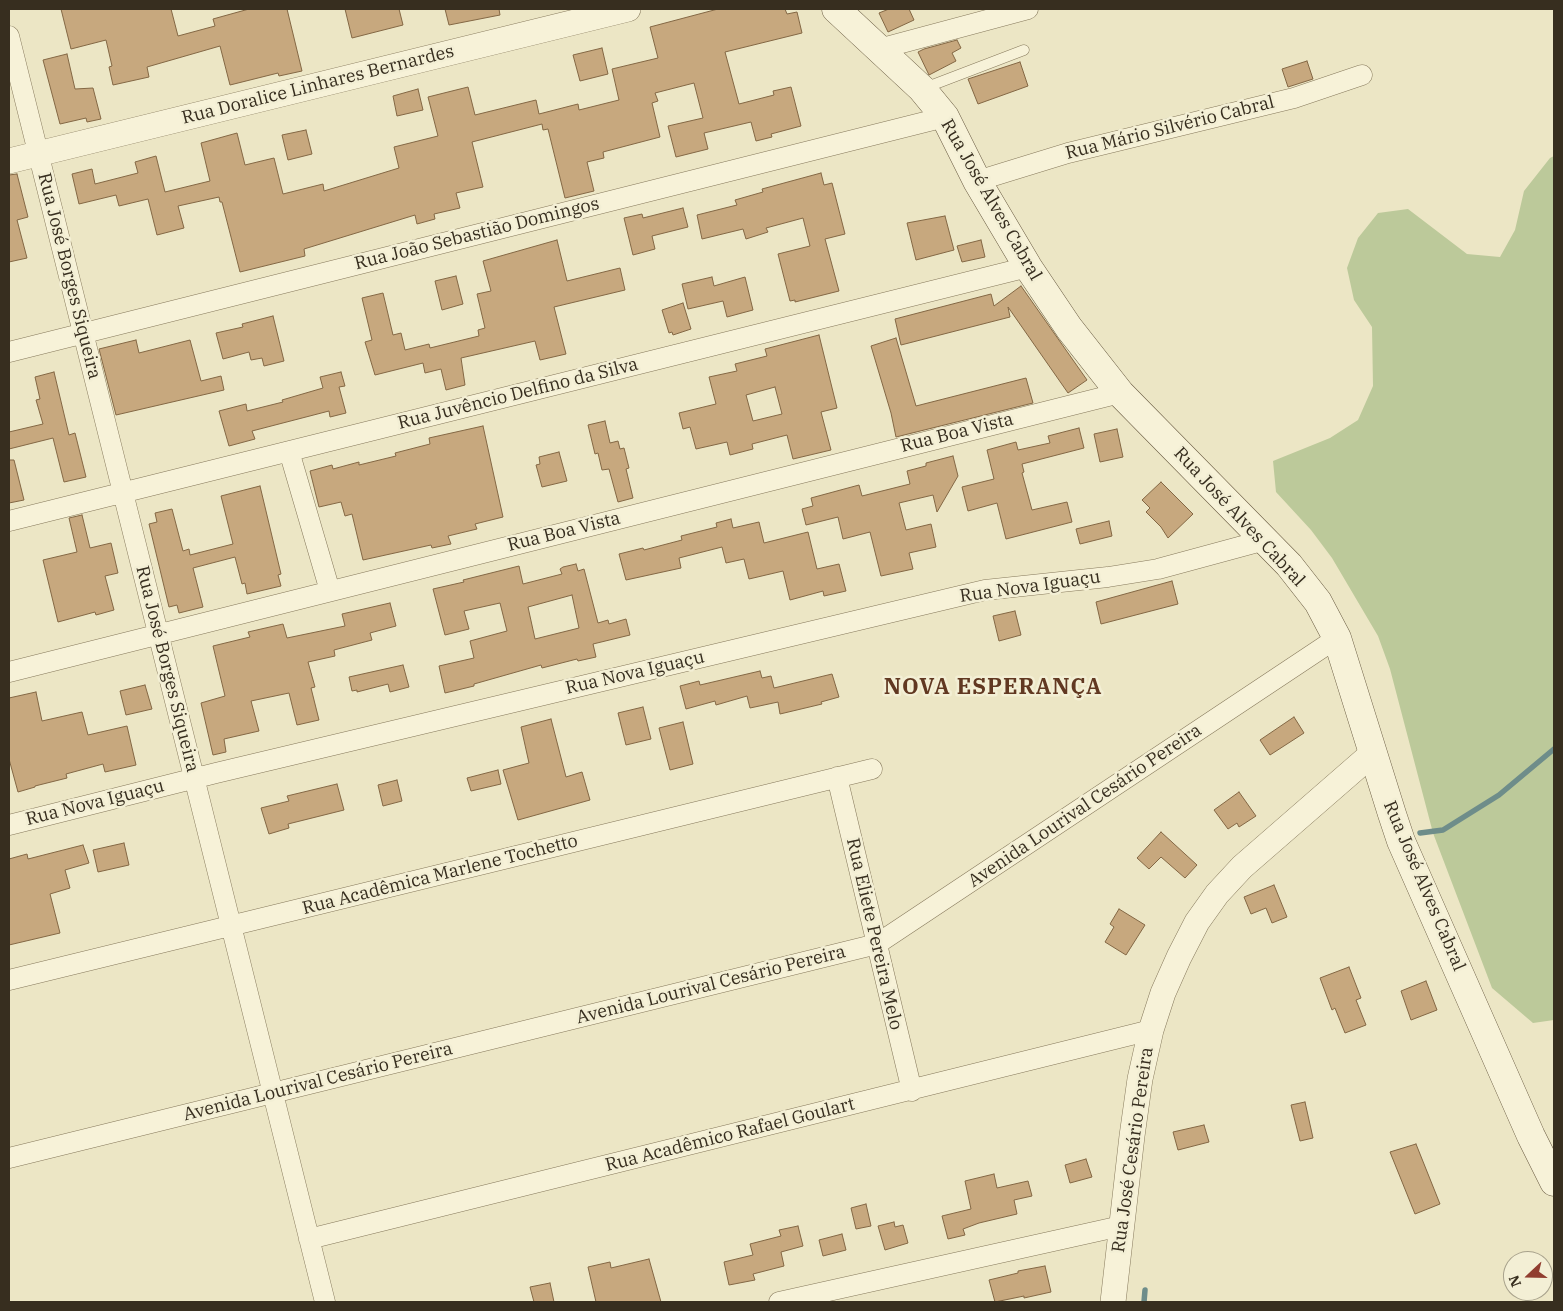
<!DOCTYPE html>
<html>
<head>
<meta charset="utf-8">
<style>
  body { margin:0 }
  #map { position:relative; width:1563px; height:1311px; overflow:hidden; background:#ece6c5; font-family:"IBM Plex Serif",serif }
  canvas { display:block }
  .frame { position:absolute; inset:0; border:10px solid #372e1f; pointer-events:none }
  .north { position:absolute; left:1503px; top:1251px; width:50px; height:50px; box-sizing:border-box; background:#f3efd5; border:1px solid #a8a28c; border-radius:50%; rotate:249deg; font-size:14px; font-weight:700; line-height:20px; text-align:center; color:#372e1f }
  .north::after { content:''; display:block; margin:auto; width:18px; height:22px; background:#913e30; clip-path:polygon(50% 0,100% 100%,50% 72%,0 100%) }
</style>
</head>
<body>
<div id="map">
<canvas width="1563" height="1311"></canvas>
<div class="frame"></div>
<div class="north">N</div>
</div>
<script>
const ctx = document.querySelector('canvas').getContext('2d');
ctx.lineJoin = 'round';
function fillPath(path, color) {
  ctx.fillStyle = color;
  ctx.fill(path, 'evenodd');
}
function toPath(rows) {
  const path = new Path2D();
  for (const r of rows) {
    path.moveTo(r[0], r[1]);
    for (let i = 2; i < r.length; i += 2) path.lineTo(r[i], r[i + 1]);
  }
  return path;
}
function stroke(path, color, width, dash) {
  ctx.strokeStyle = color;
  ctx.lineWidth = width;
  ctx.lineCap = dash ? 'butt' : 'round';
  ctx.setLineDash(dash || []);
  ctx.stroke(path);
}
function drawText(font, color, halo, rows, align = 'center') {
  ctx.font = font + ' "IBM Plex Serif",serif';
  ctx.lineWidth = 5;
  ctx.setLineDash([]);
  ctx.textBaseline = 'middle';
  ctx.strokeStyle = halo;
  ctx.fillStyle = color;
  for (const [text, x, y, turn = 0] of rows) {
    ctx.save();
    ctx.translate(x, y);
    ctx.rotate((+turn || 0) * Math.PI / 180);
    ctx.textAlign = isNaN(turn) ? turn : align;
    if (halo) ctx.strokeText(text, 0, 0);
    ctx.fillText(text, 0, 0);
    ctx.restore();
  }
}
const green = toPath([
  [1554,156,1554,1020,1533,1023,1492,988,1433,833,1390,669,1378,636,1332,558,1311,530,1276,492,1273,461,1330,438,1358,420,1373,386,1372,327,1354,300,1347,268,1358,238,1378,213,1408,209,1467,254,1500,257,1515,230,1524,191,1550,158]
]);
const stream = toPath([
  [1420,833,1443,830,1499,795,1554,749],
  [1144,1302,1145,1290]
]);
const building = toPath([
  [61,9,171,9,178,36,215,26,213,19,249,9,287,9,302,71,279,76,278,73,230,85,220,46,147,67,149,77,113,85,109,67,112,66,106,40,71,49,61,9],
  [345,9,399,9,403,25,352,38,345,9],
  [445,9,499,9,500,15,449,25,445,9],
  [718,9,785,9,787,14,797,12,802,33,725,52,739,104,774,95,773,91,791,87,801,126,771,134,772,137,756,141,751,122,704,133,708,149,676,157,668,126,703,118,694,83,655,93,658,101,652,103,660,137,603,152,604,158,587,162,594,191,565,198,548,129,543,130,542,124,472,142,483,187,456,193,460,208,434,214,435,219,417,224,415,215,304,249,305,256,240,272,222,202,220,202,219,197,178,206,184,228,157,235,148,199,119,206,116,195,79,204,72,174,92,169,95,184,138,173,135,162,156,156,165,192,210,181,201,143,237,133,245,165,274,158,283,194,323,184,324,191,399,168,394,147,438,136,428,97,468,87,475,115,536,100,539,114,578,104,579,110,619,100,612,69,658,58,650,27,718,9],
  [889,9,909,9,914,20,888,32,879,13,889,9],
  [957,40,961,48,952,53,956,61,929,75,918,52,924,49,957,40],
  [602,48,608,74,580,81,573,55,602,48],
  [67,54,75,89,93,88,101,119,87,122,86,118,60,124,43,60,67,54],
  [1307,61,1313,79,1288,87,1282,69,1307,61],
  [1020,62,1028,86,978,104,968,79,1020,62],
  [418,89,423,110,397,116,393,96,418,89],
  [306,130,312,154,288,160,282,135,306,130],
  [821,173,824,185,832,183,845,234,825,239,839,291,795,302,795,300,790,301,778,254,810,246,803,218,766,228,768,232,746,239,743,229,702,239,697,215,737,205,735,200,763,192,762,189,821,173],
  [17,174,28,217,17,220,27,258,9,262,9,175,17,174],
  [683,208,688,227,652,236,655,249,633,255,624,218,642,214,643,218,683,208],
  [945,216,954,250,916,260,907,223,945,216],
  [557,240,567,281,620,268,625,290,554,307,566,354,540,360,535,341,461,358,465,385,446,390,441,369,425,373,423,363,375,375,365,342,372,340,362,298,383,293,393,335,401,333,405,350,429,344,430,348,479,336,478,330,485,328,477,294,491,291,483,261,557,240],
  [981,240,985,257,962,262,957,246,981,240],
  [456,276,463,304,442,310,435,281,456,276],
  [712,277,714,286,745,277,753,310,727,317,723,301,688,309,682,284,712,277],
  [1021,286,1087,380,1068,393,1008,307,1010,317,901,345,895,319,991,294,994,306,1021,286],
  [683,303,691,329,673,335,672,332,669,333,662,310,683,303],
  [273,316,284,361,264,366,262,358,251,360,249,352,223,359,216,333,243,327,242,324,273,316],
  [819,335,837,408,821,412,831,450,793,459,787,435,752,444,753,449,730,455,727,442,696,449,690,427,683,429,679,413,716,404,709,377,737,371,735,364,767,356,765,349,819,335],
  [775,387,782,414,753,421,746,395,775,387],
  [896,338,916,406,1026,378,1033,403,896,437,891,413,871,346,896,338],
  [136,340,139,353,190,340,201,381,221,376,224,390,116,415,99,349,136,340],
  [54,372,69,435,75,433,86,477,64,482,53,438,9,449,9,432,43,424,36,400,40,399,35,377,54,372],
  [341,372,345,386,339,387,346,413,330,417,329,411,252,431,255,439,229,446,219,411,246,404,247,411,283,402,282,400,323,388,320,377,341,372],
  [605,421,610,443,618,441,620,449,624,448,629,468,626,469,633,498,618,502,609,469,602,470,598,453,595,454,588,425,605,421],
  [483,426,503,517,475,524,477,529,448,536,451,544,432,548,431,545,363,560,352,514,345,516,341,502,319,507,310,471,332,465,333,469,359,462,359,465,396,456,395,453,430,444,429,438,483,426],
  [1079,428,1084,448,1022,464,1024,472,1022,473,1032,510,1067,502,1072,522,1006,539,997,503,968,511,962,487,994,479,987,450,1016,442,1018,450,1050,443,1048,436,1079,428],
  [1117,429,1123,457,1100,462,1094,434,1117,429],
  [559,452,567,481,542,487,536,465,540,464,539,457,559,452],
  [953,456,958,476,937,512,933,495,899,503,906,530,931,524,936,547,909,553,913,569,881,576,870,532,843,539,838,517,806,525,802,509,813,506,811,498,859,485,862,496,910,484,907,471,926,466,926,463,953,456],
  [9,460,14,460,24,500,9,503,9,460],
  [1161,482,1193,514,1168,538,1161,527,1146,512,1150,508,1142,500,1161,482],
  [260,486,281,574,278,575,281,586,247,594,245,583,242,584,235,557,193,568,203,607,179,613,177,605,169,607,149,524,157,522,155,513,172,509,183,551,189,549,190,555,233,544,221,496,260,486],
  [82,515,90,548,111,543,118,573,105,576,114,610,96,615,95,612,58,622,43,560,77,552,69,518,82,515],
  [731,519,733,528,759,522,764,543,808,532,817,569,839,564,846,591,824,596,823,591,790,600,783,571,749,579,744,559,726,563,722,547,679,558,681,568,626,580,619,554,643,548,644,550,682,540,681,536,717,527,716,523,731,519],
  [1109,521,1112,536,1080,544,1076,529,1109,521],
  [576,564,578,571,584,569,598,623,608,620,609,624,626,619,630,635,593,644,596,657,578,661,577,659,542,668,541,665,474,684,474,686,445,693,439,666,474,658,470,641,507,631,500,603,464,611,469,629,445,635,433,589,464,582,463,580,519,566,523,584,562,574,560,569,563,567,576,564],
  [572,595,579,628,535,639,528,607,572,595],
  [1172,581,1178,604,1101,624,1096,602,1172,581],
  [390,603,396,626,370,633,372,640,334,650,335,656,308,662,315,687,311,688,319,720,297,725,289,693,251,701,259,731,224,739,226,752,213,755,201,703,225,696,213,646,250,637,248,632,283,624,287,638,345,626,342,614,390,603],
  [1015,611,1021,635,999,641,993,616,1015,611],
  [403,665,409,687,390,692,388,684,357,692,357,690,352,691,349,677,403,665],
  [760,671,762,678,771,676,774,688,832,674,839,697,821,702,822,704,780,714,778,702,750,708,747,696,716,705,715,701,686,709,680,686,699,681,700,685,760,671],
  [145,685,152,709,126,715,120,691,145,685],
  [36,692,42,721,82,712,88,735,127,726,136,765,105,772,103,764,66,774,67,778,35,786,35,787,18,792,9,759,9,698,36,692],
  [643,707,651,739,626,745,618,713,643,707],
  [1294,717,1304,733,1270,755,1260,740,1294,717],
  [551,719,566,777,582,772,590,800,518,820,503,770,529,763,521,727,551,719],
  [683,722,693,764,670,770,659,728,683,722],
  [498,770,501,784,471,791,467,778,498,770],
  [397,780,402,801,383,806,378,785,397,780],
  [337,784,344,810,288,824,289,828,269,834,261,808,289,801,287,796,337,784],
  [1239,792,1256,816,1239,827,1237,823,1228,829,1214,810,1239,792],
  [1161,832,1197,865,1185,878,1161,857,1149,869,1137,858,1161,832],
  [124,843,129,865,98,872,93,850,124,843],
  [83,845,89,863,65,870,70,888,50,894,60,933,9,945,9,859,27,854,28,859,83,845],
  [1274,885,1287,917,1272,923,1266,908,1251,914,1244,897,1274,885],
  [1119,909,1145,925,1126,955,1105,942,1114,927,1110,924,1119,909],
  [1349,967,1361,998,1356,1000,1366,1025,1345,1033,1335,1008,1332,1010,1320,978,1349,967],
  [1426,981,1437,1010,1411,1020,1401,991,1426,981],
  [1305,1102,1313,1138,1300,1141,1291,1105,1305,1102],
  [1204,1125,1209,1142,1178,1150,1173,1132,1204,1125],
  [1416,1144,1440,1204,1415,1214,1390,1152,1416,1144],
  [1086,1159,1092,1177,1070,1183,1065,1165,1086,1159],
  [994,1174,997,1188,1028,1181,1032,1196,1014,1200,1017,1214,979,1223,963,1229,965,1235,948,1239,942,1216,971,1209,965,1181,994,1174],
  [866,1204,871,1226,856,1229,851,1208,866,1204],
  [894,1222,895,1227,903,1225,908,1243,885,1250,878,1226,894,1222],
  [798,1226,803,1246,781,1252,784,1266,753,1274,755,1280,729,1285,724,1262,753,1255,750,1244,781,1236,779,1230,798,1226],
  [842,1234,846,1250,823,1256,819,1240,842,1234],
  [649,1259,661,1302,596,1302,588,1267,610,1262,611,1268,649,1259],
  [1045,1266,1051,1292,1024,1298,1024,1296,995,1302,989,1280,1018,1273,1018,1271,1045,1266],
  [550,1283,554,1302,534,1302,530,1287,550,1283]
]);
const service = toPath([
  [922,89,1024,50]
]);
const minor = toPath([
  [9,36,325,1302],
  [879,49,1028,9],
  [977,181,1068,153,1294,98,1362,75],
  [9,352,945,117],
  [289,451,330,591],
  [9,521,1028,267],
  [9,672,1120,393],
  [837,777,912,1091],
  [9,825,216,773,985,590,1108,577,1158,569,1265,540],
  [9,980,872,769],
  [9,1158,877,944,1337,638],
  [309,1239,1151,1030],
  [779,1302,1121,1226]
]);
const tertiary = toPath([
  [9,161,628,9],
  [1113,1302,1132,1136,1140,1079,1151,1030,1163,993,1179,957,1197,922,1217,894,1242,867,1373,753]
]);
const secondary = toPath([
  [836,9,922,89,945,117,977,181,1028,267,1069,328,1120,393,1289,565,1318,602,1337,638,1392,814,1401,841,1531,1136,1554,1182]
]);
const streetNames = [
  ["Rua Doralice Linhares Bernardes",318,85,-14],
  ["Rua Mário Silvério Cabral",1170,128,-14],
  ["Rua José Alves Cabral",991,200,60],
  ["Rua João Sebastião Domingos",477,234,-14],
  ["Rua José Borges Siqueira",69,276,76],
  ["Rua Juvêncio Delfino da Silva",518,394,-14],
  ["Rua Boa Vista",957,433,-14],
  ["Rua José Alves Cabral",1239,517,47],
  ["Rua Boa Vista",564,532,-14],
  ["Rua Nova Iguaçu",1030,587,-8],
  ["Rua José Borges Siqueira",167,669,76],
  ["Rua Nova Iguaçu",635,673,-13],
  ["Rua Nova Iguaçu",95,803,-14],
  ["Avenida Lourival Cesário Pereira",1085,806,-34],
  ["Rua Acadêmica Marlene Tochetto",440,875,-14],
  ["Rua José Alves Cabral",1424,886,67],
  ["Rua Eliete Pereira Melo",874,934,77],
  ["Avenida Lourival Cesário Pereira",711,985,-14],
  ["Avenida Lourival Cesário Pereira",318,1082,-14],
  ["Rua Acadêmico Rafael Goulart",730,1135,-14],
  ["Rua José Cesário Pereira",1133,1150,-82]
];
const districtNames = [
  ["NOVA ESPERANÇA",993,688]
];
fillPath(green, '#bcc99a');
stroke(stream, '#6e8d8a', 5.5);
fillPath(building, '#c7a87e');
stroke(building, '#836744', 1);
stroke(service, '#86795c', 11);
stroke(minor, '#86795c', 21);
stroke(tertiary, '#86795c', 26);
stroke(secondary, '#685a40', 29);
stroke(service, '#f7f2d8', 10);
stroke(minor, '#f7f2d8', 20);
stroke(tertiary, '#f7f2d8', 25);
stroke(secondary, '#f7f2d8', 28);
drawText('18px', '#372e1f', '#f3efd5', streetNames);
ctx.letterSpacing = '1px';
drawText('bold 22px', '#613821', '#f3efd5', districtNames);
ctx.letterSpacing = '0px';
</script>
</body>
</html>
